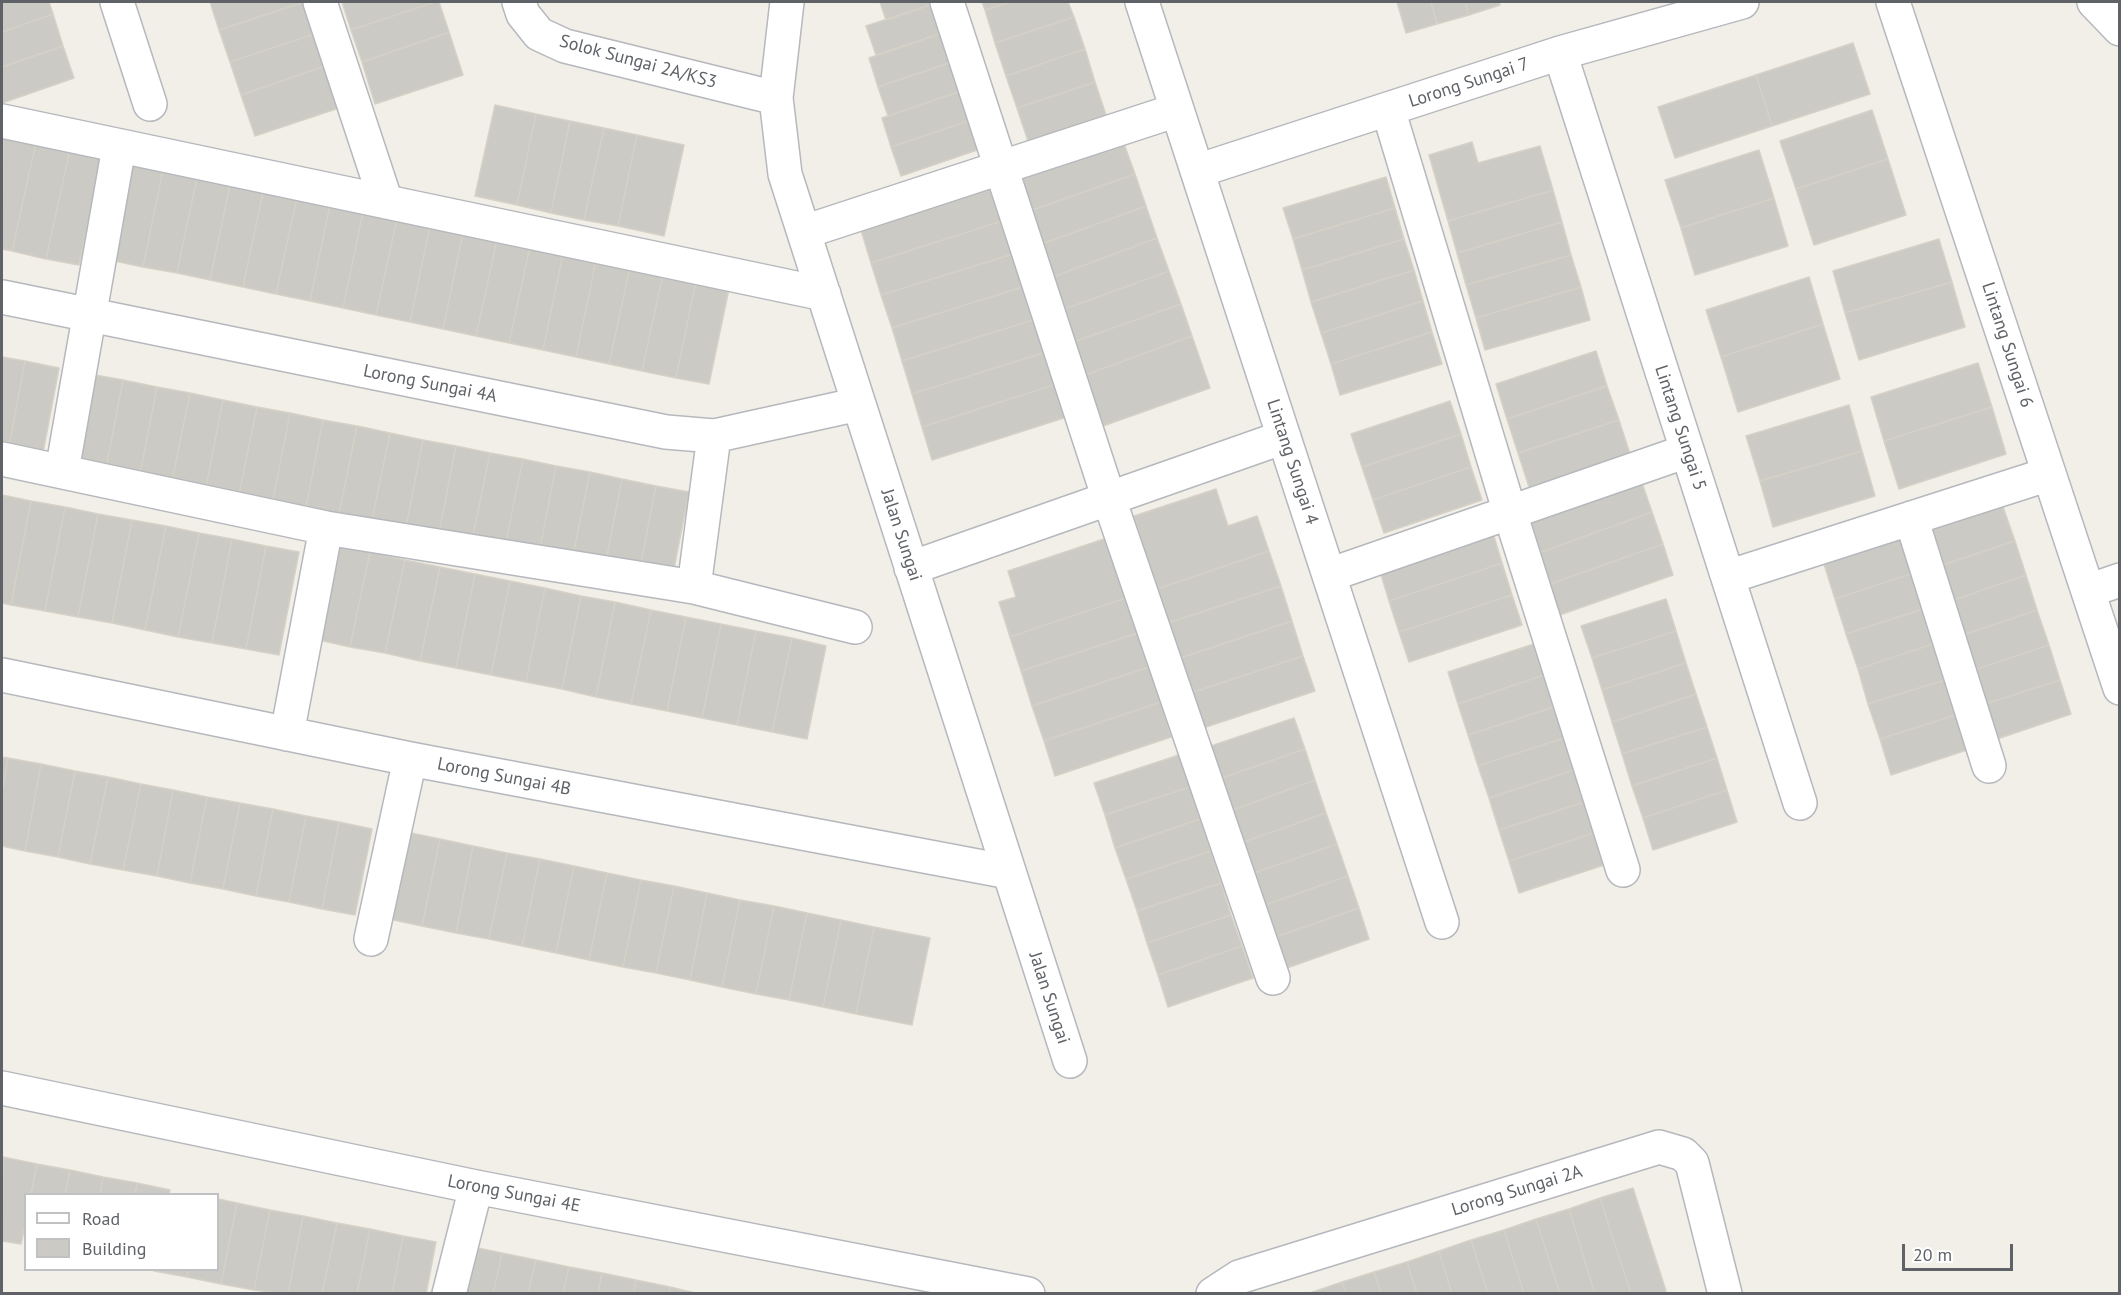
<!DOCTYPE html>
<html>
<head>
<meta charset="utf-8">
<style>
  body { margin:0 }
  #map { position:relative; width:2121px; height:1295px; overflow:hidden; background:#f1efe8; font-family:"PT Sans",sans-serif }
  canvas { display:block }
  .frame { position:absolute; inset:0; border:3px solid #5f6368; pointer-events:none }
  .legend { position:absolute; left:24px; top:1193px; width:195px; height:78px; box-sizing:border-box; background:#fff; border:2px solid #bfc1c3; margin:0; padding:8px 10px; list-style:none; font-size:18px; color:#5f6368 }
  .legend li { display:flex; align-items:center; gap:12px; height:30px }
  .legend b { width:30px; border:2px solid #bfc1c3 }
  .scale { position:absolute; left:1902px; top:1244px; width:111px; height:27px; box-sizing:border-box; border:3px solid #5f6368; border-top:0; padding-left:8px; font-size:18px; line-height:21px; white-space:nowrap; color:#5f6368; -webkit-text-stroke:4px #fff; paint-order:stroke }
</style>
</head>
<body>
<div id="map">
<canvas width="2121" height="1295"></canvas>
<div class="frame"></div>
<ul class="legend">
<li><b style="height:8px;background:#fff"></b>Road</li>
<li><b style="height:16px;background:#cccac5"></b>Building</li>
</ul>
<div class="scale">20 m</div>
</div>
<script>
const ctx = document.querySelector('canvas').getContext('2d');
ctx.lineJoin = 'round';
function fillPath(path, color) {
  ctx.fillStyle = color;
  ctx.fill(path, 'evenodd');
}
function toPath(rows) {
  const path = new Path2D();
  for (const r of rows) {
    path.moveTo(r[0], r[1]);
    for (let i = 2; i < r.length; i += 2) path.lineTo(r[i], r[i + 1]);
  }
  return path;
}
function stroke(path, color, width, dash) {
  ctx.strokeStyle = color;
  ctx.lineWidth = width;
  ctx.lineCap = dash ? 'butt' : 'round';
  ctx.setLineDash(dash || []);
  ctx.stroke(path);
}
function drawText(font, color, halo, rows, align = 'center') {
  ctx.font = font + ' "PT Sans",sans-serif';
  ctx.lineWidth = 4.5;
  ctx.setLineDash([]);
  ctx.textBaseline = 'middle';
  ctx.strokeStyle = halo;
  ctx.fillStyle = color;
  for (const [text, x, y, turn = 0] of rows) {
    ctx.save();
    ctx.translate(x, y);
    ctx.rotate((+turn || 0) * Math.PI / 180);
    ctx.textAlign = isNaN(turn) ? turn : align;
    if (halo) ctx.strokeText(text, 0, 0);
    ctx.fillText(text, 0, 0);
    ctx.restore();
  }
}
const building = toPath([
  [2,2,49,2,53,14,2,32,2,2],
  [210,2,304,2,219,30,210,2],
  [304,2,315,34,230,62,219,30,304,2],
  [342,2,435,2,351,30,342,2],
  [435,2,439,2,449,32,362,62,351,30,435,2],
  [880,2,939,2,886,20,880,2],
  [939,2,948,31,876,55,866,26,939,2],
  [982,2,1011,2,985,10,982,2],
  [1011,2,1068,2,1074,17,995,43,985,10,1011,2],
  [1397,2,1431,2,1437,24,1406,33,1397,2],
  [1431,2,1465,2,1469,15,1437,24,1431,2],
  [1465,2,1499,2,1500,5,1469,15,1465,2],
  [53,14,63,46,2,67,2,32,53,14],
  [1074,17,1085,49,1006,76,995,43,1074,17],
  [948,31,958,60,878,87,869,58,948,31],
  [449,32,463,75,375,104,362,62,449,32],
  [315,34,325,66,241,95,230,62,315,34],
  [1853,43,1870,94,1772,126,1756,75,1853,43],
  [63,46,74,78,2,103,2,67,63,46],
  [1085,49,1095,82,1017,108,1006,76,1085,49],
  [958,60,967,89,888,116,878,87,958,60],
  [325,66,339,108,255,136,241,95,325,66],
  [1756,75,1772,126,1675,158,1658,107,1756,75],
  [1095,82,1106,115,1028,141,1017,108,1095,82],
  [967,89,977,118,891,147,882,118,967,89],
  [495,105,536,114,517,205,475,196,495,105],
  [1872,110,1888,159,1796,189,1780,141,1872,110],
  [536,114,570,121,551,213,517,205,536,114],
  [977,118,986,147,901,176,891,147,977,118],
  [570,121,604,128,584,220,551,213,570,121],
  [604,128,637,135,618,226,584,220,604,128],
  [3,135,36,142,12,251,2,249,3,135],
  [637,135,684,145,664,236,618,226,637,135],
  [1123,141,1135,174,1027,212,1016,180,1123,141],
  [36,142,70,149,46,259,12,251,36,142],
  [1472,142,1478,163,1540,146,1553,190,1448,221,1429,155,1472,142],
  [70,149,103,157,79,265,46,259,70,149],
  [1759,150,1774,198,1681,228,1665,180,1759,150],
  [132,159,164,165,143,267,110,260,132,159],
  [1888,159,1906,215,1814,245,1796,189,1888,159],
  [164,165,198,172,177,273,143,267,164,165],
  [198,172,231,180,210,280,177,273,198,172],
  [1135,174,1146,206,1039,245,1027,212,1135,174],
  [1386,177,1395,208,1293,239,1283,208,1386,177],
  [231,180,264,187,243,287,210,280,231,180],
  [264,187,298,193,276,294,243,287,264,187],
  [996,187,1005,220,871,263,861,230,996,187],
  [1553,190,1562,222,1457,253,1448,221,1553,190],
  [298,193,331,200,310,301,276,294,298,193],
  [1774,198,1788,246,1695,275,1681,228,1774,198],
  [331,200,364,207,343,308,310,301,331,200],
  [1146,206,1157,238,1050,278,1039,245,1146,206],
  [364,207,398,214,376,315,343,308,364,207],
  [1395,208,1404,239,1302,270,1293,239,1395,208],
  [398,214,431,221,410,322,376,315,398,214],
  [1005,220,1016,253,881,295,871,263,1005,220],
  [431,221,464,228,443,329,410,322,431,221],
  [1562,222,1571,255,1466,285,1457,253,1562,222],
  [464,228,498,235,476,336,443,329,464,228],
  [498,235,531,242,509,343,476,336,498,235],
  [1157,238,1169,271,1062,310,1050,278,1157,238],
  [1404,239,1414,270,1311,302,1302,270,1404,239],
  [1939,239,1952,282,1845,313,1833,271,1939,239],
  [531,242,564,249,543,350,509,343,531,242],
  [564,249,597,256,576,357,543,350,564,249],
  [1016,253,1026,286,892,328,881,295,1016,253],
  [1571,255,1581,287,1476,318,1466,285,1571,255],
  [597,256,631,263,609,364,576,357,597,256],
  [631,263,664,270,642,371,609,364,631,263],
  [664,270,697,276,676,378,642,371,664,270],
  [1414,270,1423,301,1321,333,1311,302,1414,270],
  [1169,271,1181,304,1073,342,1062,310,1169,271],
  [697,276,730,284,709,384,676,378,697,276],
  [1809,277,1823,324,1721,357,1706,310,1809,277],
  [1952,282,1965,327,1859,360,1845,313,1952,282],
  [1026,286,1036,319,902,361,892,328,1026,286],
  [1581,287,1590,320,1485,350,1476,318,1581,287],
  [1423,301,1432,332,1331,364,1321,333,1423,301],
  [1181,304,1192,336,1085,375,1073,342,1181,304],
  [1036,319,1046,352,912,394,902,361,1036,319],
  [1823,324,1840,379,1738,412,1721,357,1823,324],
  [1432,332,1442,364,1340,395,1331,364,1432,332],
  [1192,336,1210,388,1103,426,1085,375,1192,336],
  [1596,351,1607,386,1507,419,1496,384,1596,351],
  [1046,352,1057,384,922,427,912,394,1046,352],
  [2,357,25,361,8,452,2,450,2,357],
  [25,361,59,368,42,458,8,452,25,361],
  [1978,363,1992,407,1884,441,1871,397,1978,363],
  [90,374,123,380,106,468,73,461,90,374],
  [123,380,157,387,140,474,106,468,123,380],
  [1057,384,1067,417,932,460,922,427,1057,384],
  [1607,386,1619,420,1518,453,1507,419,1607,386],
  [157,387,190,393,172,481,140,474,157,387],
  [190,393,223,400,206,487,172,481,190,393],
  [223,400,257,407,239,494,206,487,223,400],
  [1450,401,1461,434,1362,467,1351,434,1450,401],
  [1849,405,1862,451,1760,481,1746,436,1849,405],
  [257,407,290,413,273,500,239,494,257,407],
  [1992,407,2006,454,1899,489,1884,441,1992,407],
  [290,413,323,420,306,507,273,500,290,413],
  [323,420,357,426,339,513,306,507,323,420],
  [1619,420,1630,454,1529,487,1518,453,1619,420],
  [357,426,390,433,372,520,339,513,357,426],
  [390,433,423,440,406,527,372,520,390,433],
  [1461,434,1471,467,1373,500,1362,467,1461,434],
  [423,440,456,446,439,533,406,527,423,440],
  [456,446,490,453,472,540,439,533,456,446],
  [1862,451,1875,496,1773,527,1760,481,1862,451],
  [490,453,523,459,505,546,472,540,490,453],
  [523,459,556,466,539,553,505,546,523,459],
  [556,466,590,472,572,560,539,553,556,466],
  [1471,467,1482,500,1384,533,1373,500,1471,467],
  [590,472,622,479,605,566,572,560,590,472],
  [622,479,656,486,639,573,605,566,622,479],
  [1641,480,1652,512,1536,554,1525,522,1641,480],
  [656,486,689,492,672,579,639,573,656,486],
  [1216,489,1228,526,1257,516,1269,551,1157,589,1134,516,1216,489],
  [2,495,31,501,11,605,2,603,2,495],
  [31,501,65,507,45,611,11,605,31,501],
  [65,507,98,514,78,617,45,611,65,507],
  [2003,507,2015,541,1940,566,1929,531,2003,507],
  [1652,512,1663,544,1547,585,1536,554,1652,512],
  [98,514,132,520,112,623,78,617,98,514],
  [132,520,166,526,145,630,112,623,132,520],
  [166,526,199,533,178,637,145,630,166,526],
  [1492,530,1502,563,1389,601,1379,568,1492,530],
  [199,533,232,539,212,643,178,637,199,533],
  [1909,536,1920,571,1835,599,1824,564,1909,536],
  [1107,538,1126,598,1010,637,999,602,1016,597,1008,571,1107,538],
  [232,539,266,546,246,649,212,643,232,539],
  [2015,541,2026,575,1951,601,1940,566,2015,541],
  [1663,544,1673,575,1557,616,1547,585,1663,544],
  [266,546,299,552,279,655,246,649,266,546],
  [334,546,370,552,350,647,315,639,334,546],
  [1269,551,1281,586,1168,623,1157,589,1269,551],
  [370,552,405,560,385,653,350,647,370,552],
  [405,560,440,567,420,661,385,653,405,560],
  [1502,563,1512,595,1399,632,1389,601,1502,563],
  [440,567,475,574,456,668,420,661,440,567],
  [1920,571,1932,606,1846,634,1835,599,1920,571],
  [475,574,510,581,491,675,456,668,475,574],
  [2026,575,2037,610,1963,635,1951,601,2026,575],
  [510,581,545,588,526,682,491,675,510,581],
  [1281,586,1292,621,1180,658,1168,623,1281,586],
  [545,588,581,596,562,689,526,682,545,588],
  [1512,595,1522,625,1409,662,1399,632,1512,595],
  [581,596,615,602,596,697,562,689,581,596],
  [1126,598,1138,633,1021,671,1010,637,1126,598],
  [1666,599,1676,631,1592,658,1581,626,1666,599],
  [615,602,651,610,631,704,596,697,615,602],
  [1932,606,1942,641,1858,669,1846,634,1932,606],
  [651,610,686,617,667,711,631,704,651,610],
  [2037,610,2049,645,1974,670,1963,635,2037,610],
  [686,617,721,624,702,718,667,711,686,617],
  [1292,621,1303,656,1191,693,1180,658,1292,621],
  [721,624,756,631,737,725,702,718,721,624],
  [756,631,792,638,772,732,737,725,756,631],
  [1676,631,1686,663,1602,690,1592,658,1676,631],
  [1138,633,1149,667,1032,706,1021,671,1138,633],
  [792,638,826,646,807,739,772,732,792,638],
  [1942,641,1954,677,1868,704,1858,669,1942,641],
  [1534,644,1544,675,1458,704,1448,672,1534,644],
  [2049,645,2060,680,1985,704,1974,670,2049,645],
  [1303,656,1315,691,1203,728,1191,693,1303,656],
  [1686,663,1696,694,1612,722,1602,690,1686,663],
  [1149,667,1161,702,1044,741,1032,706,1149,667],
  [1544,675,1554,707,1468,735,1458,704,1544,675],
  [1954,677,1965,712,1880,739,1868,704,1954,677],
  [2060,680,2071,714,1997,739,1985,704,2060,680],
  [1696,694,1707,727,1622,754,1612,722,1696,694],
  [1161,702,1171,737,1055,776,1044,741,1161,702],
  [1554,707,1564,738,1478,766,1468,735,1554,707],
  [1965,712,1976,747,1891,775,1880,739,1965,712],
  [1294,718,1305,749,1219,779,1208,747,1294,718],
  [1707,727,1717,758,1632,786,1622,754,1707,727],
  [1564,738,1574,770,1489,798,1478,766,1564,738],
  [1305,749,1315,780,1230,811,1219,779,1305,749],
  [1179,755,1190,787,1105,815,1094,783,1179,755],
  [2,757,8,758,2,792,2,757],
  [8,758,41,764,25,851,2,846,2,792,8,758],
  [1717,758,1727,790,1643,818,1632,786,1717,758],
  [41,764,75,771,58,857,25,851,41,764],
  [1574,770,1584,802,1499,830,1489,798,1574,770],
  [75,771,108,777,90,864,58,857,75,771],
  [108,777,141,784,123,870,90,864,108,777],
  [1315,780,1326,813,1241,843,1230,811,1315,780],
  [141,784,173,790,157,876,123,870,141,784],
  [1190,787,1200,819,1115,848,1105,815,1190,787],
  [173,790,207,797,190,883,157,876,173,790],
  [1727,790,1737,822,1653,850,1643,818,1727,790],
  [207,797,240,803,223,889,190,883,207,797],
  [1584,802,1594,833,1509,861,1499,830,1584,802],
  [240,803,273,809,256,896,223,889,240,803],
  [273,809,306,816,289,902,256,896,273,809],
  [1326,813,1337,844,1251,874,1241,843,1326,813],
  [306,816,339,822,322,909,289,902,306,816],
  [1200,819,1211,851,1126,879,1115,848,1200,819],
  [339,822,372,829,355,915,322,909,339,822],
  [406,832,440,839,422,926,389,919,406,832],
  [1594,833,1604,865,1519,893,1509,861,1594,833],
  [440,839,473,846,456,933,422,926,440,839],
  [1337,844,1348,876,1262,906,1251,874,1337,844],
  [473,846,507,853,489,939,456,933,473,846],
  [1211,851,1221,883,1137,911,1126,879,1211,851],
  [507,853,540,859,522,946,489,939,507,853],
  [540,859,574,866,556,953,522,946,540,859],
  [574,866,607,873,589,960,556,953,574,866],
  [607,873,641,880,623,967,589,960,607,873],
  [1348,876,1359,908,1273,938,1262,906,1348,876],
  [641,880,674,886,656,973,623,967,641,880],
  [1221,883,1231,915,1147,943,1137,911,1221,883],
  [674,886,707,893,690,980,656,973,674,886],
  [707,893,740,900,722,987,690,980,707,893],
  [740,900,774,906,756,994,722,987,740,900],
  [774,906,807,913,789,1000,756,994,774,906],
  [1359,908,1369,939,1284,969,1273,938,1359,908],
  [807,913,841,920,823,1007,789,1000,807,913],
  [1231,915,1242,946,1158,975,1147,943,1231,915],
  [841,920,874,927,856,1014,823,1007,841,920],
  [874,927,930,938,912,1025,856,1014,874,927],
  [1242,946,1253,978,1168,1007,1158,975,1242,946],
  [3,1157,37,1164,31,1194,26,1194,26,1222,21,1244,2,1241,3,1157],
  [37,1164,70,1170,65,1194,31,1194,37,1164],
  [70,1170,103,1177,100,1194,65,1194,70,1170],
  [103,1177,137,1183,135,1194,100,1194,103,1177],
  [137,1183,170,1190,169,1194,135,1194,137,1183],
  [1633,1188,1666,1291,1659,1294,1631,1294,1600,1198,1633,1188],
  [1600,1198,1631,1294,1595,1294,1569,1209,1600,1198],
  [218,1199,237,1203,221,1284,187,1277,188,1270,218,1270,218,1199],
  [237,1203,270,1210,254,1290,221,1284,237,1203],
  [1569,1209,1595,1294,1560,1294,1536,1219,1569,1209],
  [270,1210,303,1216,288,1294,254,1290,270,1210],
  [303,1216,337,1223,322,1294,288,1294,303,1216],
  [1536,1219,1560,1294,1524,1294,1504,1230,1536,1219],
  [337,1223,370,1229,357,1294,322,1294,337,1223],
  [370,1229,403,1236,392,1294,357,1294,370,1229],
  [1504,1230,1524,1294,1488,1294,1471,1240,1504,1230],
  [403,1236,436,1242,426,1294,392,1294,403,1236],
  [1471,1240,1488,1294,1452,1294,1439,1251,1471,1240],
  [468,1246,502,1253,493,1294,458,1294,468,1246],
  [1439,1251,1452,1294,1417,1294,1407,1262,1439,1251],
  [502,1253,536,1260,528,1294,493,1294,502,1253],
  [536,1260,569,1267,563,1294,528,1294,536,1260],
  [1407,1262,1417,1294,1381,1294,1374,1272,1407,1262],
  [569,1267,602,1273,598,1294,563,1294,569,1267],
  [154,1271,154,1270,188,1270,187,1277,154,1271],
  [1374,1272,1381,1294,1346,1294,1342,1282,1374,1272],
  [602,1273,636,1280,633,1294,598,1294,602,1273],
  [636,1280,670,1287,669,1294,633,1294,636,1280],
  [1342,1282,1346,1294,1310,1294,1310,1293,1342,1282],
  [670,1287,699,1294,669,1294,670,1287]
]);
const minor = toPath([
  [117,2,150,104],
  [320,2,386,202],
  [519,2,523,14,539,34,565,46,776,98],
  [787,2,776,98,785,174,1070,1061],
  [947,2,1109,499,1273,978],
  [1142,2,1442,922],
  [1893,2,2120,688],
  [2094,2,2120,29],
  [1560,53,1800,803],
  [1388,109,1510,513,1623,870],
  [2,121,824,294],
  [1197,171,1560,53,1742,2],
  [804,232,1177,110],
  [2,297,666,432,714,436,859,404],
  [2,459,326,528,694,587,855,627],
  [62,471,119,147],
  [1911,518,1989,766],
  [911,568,1284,437],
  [1329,575,1687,451],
  [1728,577,2049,474],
  [694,587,714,436],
  [2088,591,2120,580],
  [2,675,410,759,1009,872],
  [287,734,326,528],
  [371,939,410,759],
  [2,1088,476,1187,1028,1294],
  [449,1294,476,1187],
  [1213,1294,1239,1277,1659,1147,1683,1154,1692,1163,1725,1294]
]);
const streetNames = [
  ["Solok Sungai 2A/KS3",638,62,15],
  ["Lorong Sungai 7",1469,83,-18],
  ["Lintang Sungai 6",2007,345,72],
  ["Lorong Sungai 4A",430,384,11],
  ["Lintang Sungai 5",1680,428,72],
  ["Lintang Sungai 4",1292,462,72],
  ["Jalan Sungai",901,535,72],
  ["Lorong Sungai 4B",504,777,11],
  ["Jalan Sungai",1049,998,72],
  ["Lorong Sungai 2A",1517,1191,-17],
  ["Lorong Sungai 4E",514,1194,11]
];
fillPath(building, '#cccac5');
stroke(building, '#d6d1c6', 1.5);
stroke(minor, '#b5b8bc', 36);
stroke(minor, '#fff', 33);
drawText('18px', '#5f6368', '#fff', streetNames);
</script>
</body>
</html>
